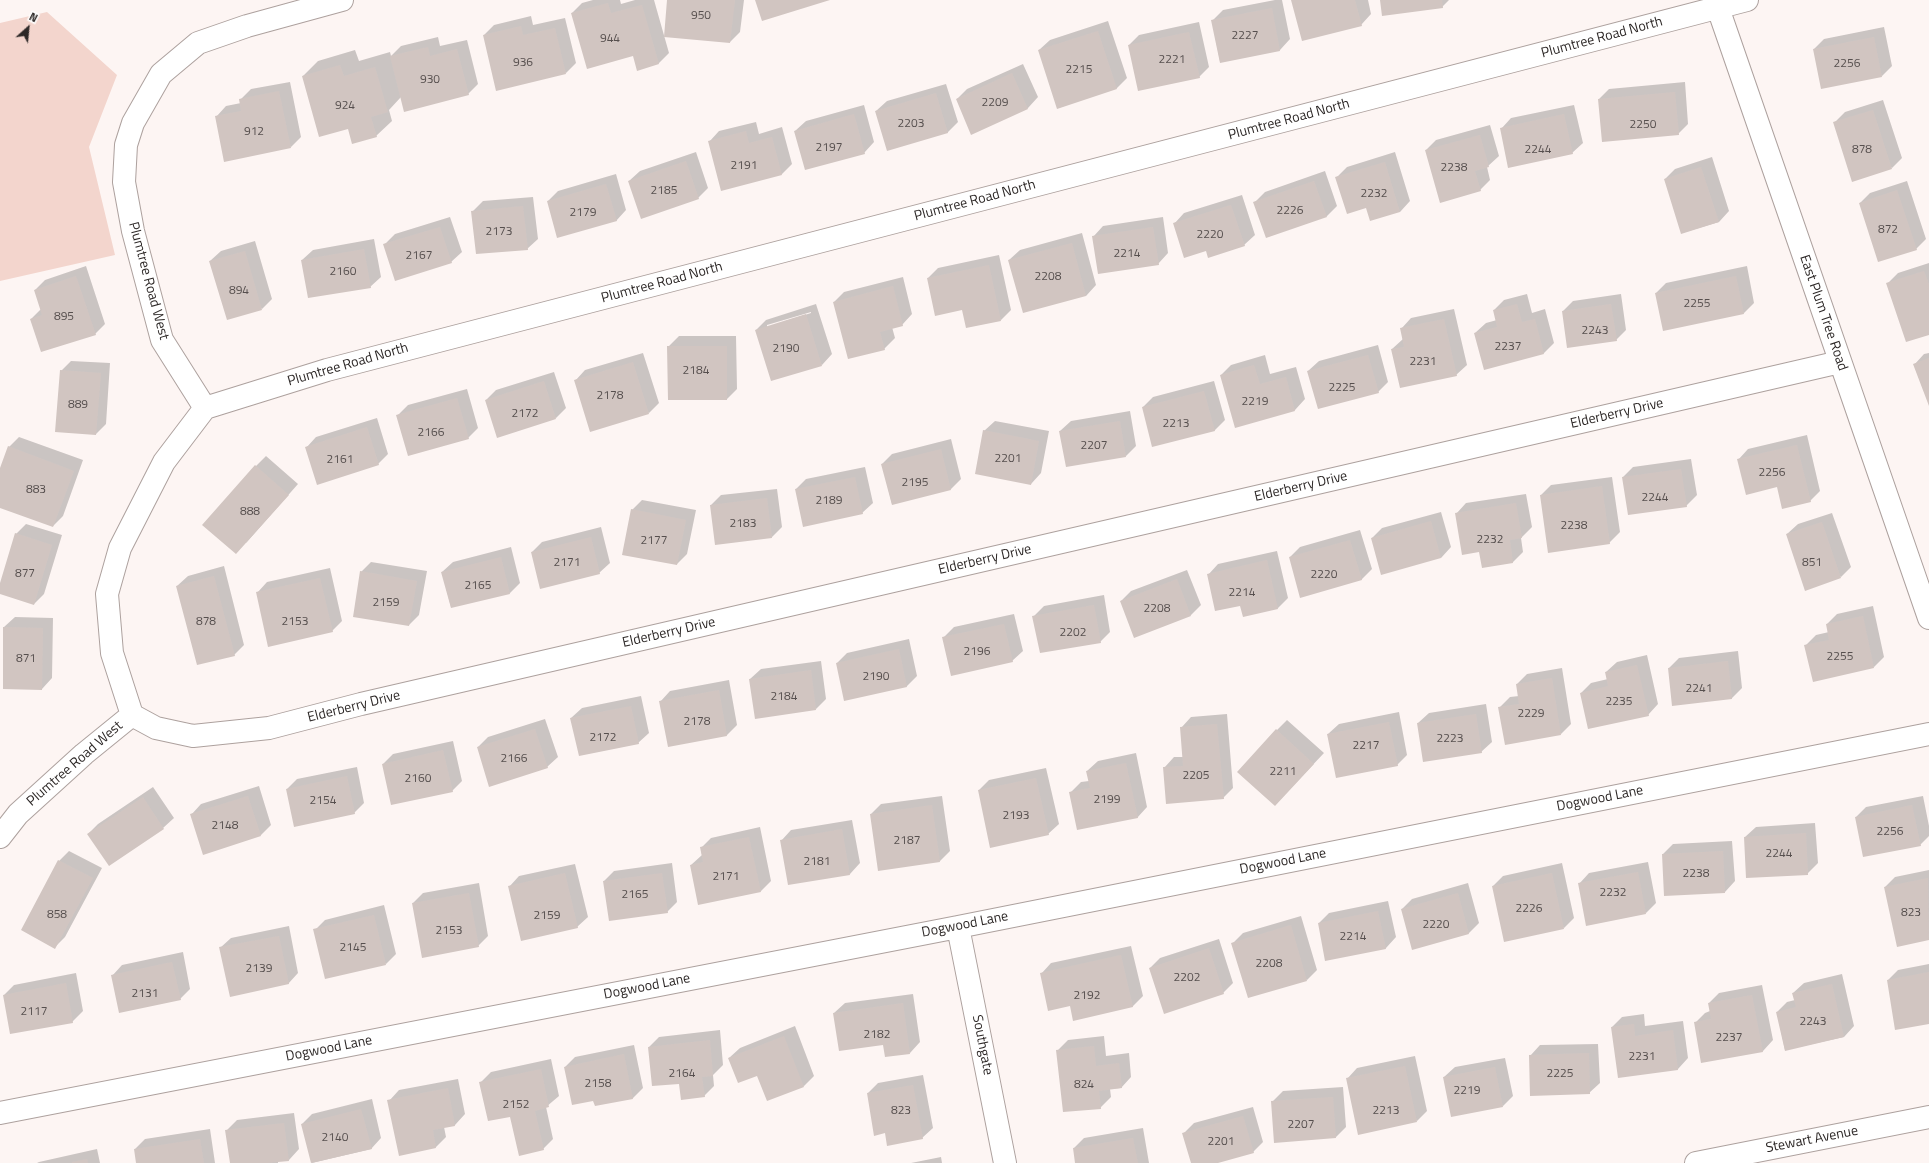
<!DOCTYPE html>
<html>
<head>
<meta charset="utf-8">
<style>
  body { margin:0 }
  #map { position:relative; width:1929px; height:1163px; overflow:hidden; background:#fdf5f3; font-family:"Titillium Web",sans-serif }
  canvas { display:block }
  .north { position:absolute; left:8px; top:8px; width:40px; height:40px; -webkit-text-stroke:3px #fff; paint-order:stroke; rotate:27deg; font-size:11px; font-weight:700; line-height:16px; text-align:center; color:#2d2827 }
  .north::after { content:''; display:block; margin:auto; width:14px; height:18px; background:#2d2827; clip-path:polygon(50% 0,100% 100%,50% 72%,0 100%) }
</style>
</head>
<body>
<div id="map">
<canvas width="1929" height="1163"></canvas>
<div class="north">N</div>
</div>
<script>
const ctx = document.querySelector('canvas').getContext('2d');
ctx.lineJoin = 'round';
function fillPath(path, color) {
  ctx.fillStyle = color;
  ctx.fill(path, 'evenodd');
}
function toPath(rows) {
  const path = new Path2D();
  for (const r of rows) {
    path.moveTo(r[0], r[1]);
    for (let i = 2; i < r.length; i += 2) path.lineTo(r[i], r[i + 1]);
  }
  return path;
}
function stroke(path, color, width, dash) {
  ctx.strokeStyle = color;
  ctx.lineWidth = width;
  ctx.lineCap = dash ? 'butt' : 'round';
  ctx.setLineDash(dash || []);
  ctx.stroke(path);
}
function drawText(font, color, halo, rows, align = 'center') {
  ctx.font = font + ' "Titillium Web",sans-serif';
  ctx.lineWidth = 4;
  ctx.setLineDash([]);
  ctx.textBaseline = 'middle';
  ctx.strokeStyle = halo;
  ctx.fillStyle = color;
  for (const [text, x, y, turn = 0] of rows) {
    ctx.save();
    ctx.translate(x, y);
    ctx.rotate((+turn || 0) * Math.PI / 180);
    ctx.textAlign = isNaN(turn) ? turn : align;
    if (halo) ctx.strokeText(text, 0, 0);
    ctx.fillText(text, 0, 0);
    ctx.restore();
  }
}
const green = toPath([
  [47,12,117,75,89,147,115,255,0,281,0,23]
]);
const shadow = toPath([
  [593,0,620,0,621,4,635,0,654,0,669,53,659,63,638,69,634,54,572,13,582,3],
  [668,0,744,0,740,32,730,42],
  [1275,0,1282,0,1290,39,1280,50,1220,61,1212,21,1223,10],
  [1292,0,1368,0,1371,14,1361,25],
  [1381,0,1449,0,1442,7],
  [531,16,533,25,565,18,576,63,566,73,484,35,494,25],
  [1108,21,1127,78,1117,88,1058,108,1039,50,1050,40],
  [1199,22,1209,67,1199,77,1129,45,1139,35],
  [1884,27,1892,66,1882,76,1814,49,1824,39],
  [438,37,440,46,467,40,478,84,468,94,401,97,389,110,392,121,376,136,349,128,303,76,318,61,355,50,359,61,390,52,391,56,401,46],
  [1023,64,1038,97,1028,108,972,133,957,99,967,89],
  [290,82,301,137,291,147,216,117,226,106,241,103,240,100,251,89],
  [1685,82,1688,124,1678,134,1599,99,1609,89],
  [946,84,958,122,947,133,876,111,887,101],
  [1883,100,1902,158,1892,168,1834,123,1845,112],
  [864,105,874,142,864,153,795,131,806,121],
  [1574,105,1583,143,1572,153,1501,129,1511,118],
  [756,122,759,134,782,127,792,164,782,174,722,190,709,142,719,131],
  [1490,125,1499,156,1487,167,1490,180,1480,190,1426,150,1436,140],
  [696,152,708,188,698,198,629,181,640,171],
  [1395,152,1410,201,1400,212,1367,207,1337,177,1347,167],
  [1712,157,1729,211,1719,222,1682,233,1665,179,1675,169],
  [1325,171,1337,206,1327,216,1267,237,1255,202,1265,192],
  [616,174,626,210,616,221,548,201,558,191],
  [1907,181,1926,239,1916,249,1860,203,1870,193],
  [1242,195,1255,235,1244,245,1207,250,1174,224,1184,213],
  [533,197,538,239,527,249,472,212,483,201],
  [450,217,462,252,451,262,385,244,395,234],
  [1163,217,1168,253,1158,264,1093,237,1103,226],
  [1082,233,1096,285,1086,296,1009,260,1020,250],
  [374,239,381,277,370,287,302,260,313,250],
  [255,241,272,299,262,309,210,261,221,251],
  [999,255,1011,310,1001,320,963,309,928,278,938,268],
  [1929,263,1929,334,1888,283,1898,273],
  [86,266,105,324,95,334,31,319,41,309,35,290,45,280],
  [1747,266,1754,303,1744,313,1656,293,1666,283],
  [903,277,912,314,902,325,892,327,895,338,884,349,834,302,844,292],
  [1527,294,1532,313,1545,309,1554,343,1544,353,1485,369,1475,333,1486,323,1497,320,1494,310,1504,300],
  [1621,294,1626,330,1616,340,1563,311,1573,301],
  [816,304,832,354,822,365,756,330,766,320],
  [811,312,811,313,767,327,767,325],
  [1454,309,1467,365,1456,375,1392,349,1403,339,1401,329,1411,318],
  [679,336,736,336,737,389,727,399,668,347],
  [1378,345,1388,382,1378,392,1308,371,1319,361],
  [643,353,659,403,649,413,575,381,585,370],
  [1929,353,1929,404,1914,365,1924,354],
  [1265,355,1270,374,1296,367,1305,399,1295,410,1236,427,1221,375,1231,365],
  [71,361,110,363,106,424,96,434,61,371],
  [554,372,566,408,556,418,486,400,496,390],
  [1214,381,1225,420,1214,431,1143,407,1153,397],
  [467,389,478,428,468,438,397,416,408,405],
  [1130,411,1136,446,1126,456,1060,431,1071,421],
  [377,418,388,454,378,464,306,448,316,437],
  [995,421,1049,431,1041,473,1031,484,984,431],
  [1807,435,1820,491,1810,501,1778,486,1738,460,1748,449],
  [19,437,83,460,63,516,53,526,0,507,0,471,9,447],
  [951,439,961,479,951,489,892,504,882,464,892,454],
  [266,456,298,484,246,543,256,466],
  [1691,459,1697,495,1686,506,1623,477,1633,467],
  [865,467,873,503,862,513,796,489,806,479],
  [1612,477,1620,532,1609,543,1541,495,1551,485],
  [777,489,782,527,772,537,711,505,721,495],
  [1526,494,1532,527,1521,538,1523,552,1513,562,1483,567,1480,550,1456,514,1466,503],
  [642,500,696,510,687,554,677,564,632,510],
  [1441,512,1451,547,1441,558,1372,538,1382,528],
  [1832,513,1851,567,1841,577,1787,534,1798,524],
  [26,524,62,535,44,594,34,604,0,593,0,586,16,534],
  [601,527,610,563,599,573,532,552,542,542],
  [1360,530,1372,569,1361,580,1290,557,1300,547],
  [511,547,520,583,510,593,451,607,442,572,453,562],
  [1277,551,1288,598,1278,608,1241,604,1208,575,1218,564],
  [371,562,427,571,419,615,409,625,361,572],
  [224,566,244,645,234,655,177,586,188,576],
  [330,568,342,621,332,631,257,593,267,582],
  [1187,570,1201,605,1191,615,1134,636,1121,601,1131,591],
  [1104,595,1110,632,1100,642,1034,616,1044,606],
  [1873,606,1884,657,1874,667,1806,645,1816,635,1829,632,1827,624,1837,614],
  [1014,614,1023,651,1012,661,943,638,954,627],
  [15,617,53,618,52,678,42,689,4,627],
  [909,639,917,676,907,686,845,700,837,663,847,653],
  [1738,651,1742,688,1732,698,1673,705,1669,668,1679,658],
  [1647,655,1658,704,1648,715,1581,693,1591,683,1608,679,1606,672,1617,662],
  [821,661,826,699,816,709,750,679,761,669],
  [1562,668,1571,724,1561,734,1499,708,1510,697,1519,696,1517,684,1527,674],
  [729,680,737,725,727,735,669,746,660,702,670,691],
  [641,696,649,733,638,743,571,718,582,708],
  [1486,704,1492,742,1481,752,1418,723,1429,713],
  [1399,712,1407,755,1397,765,1328,734,1339,724],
  [1227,714,1233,788,1223,798,1164,768,1174,757,1183,757,1181,728,1191,717],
  [545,719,558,757,547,767,478,747,488,737],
  [1287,720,1324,753,1275,805,1277,730],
  [453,741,462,781,452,791,383,764,393,754],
  [1136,753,1147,807,1137,818,1070,793,1081,782,1089,781,1087,771,1098,761],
  [357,767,364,803,354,813,287,789,297,779],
  [1046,768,1059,824,1048,834,979,790,989,780],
  [259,786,271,825,261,835,204,853,191,815,201,804],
  [153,787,174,818,163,828,88,834,98,824],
  [942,796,950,851,940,861,879,870,871,814,881,804],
  [1923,796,1929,826,1929,836,1920,845,1856,817,1866,807],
  [852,820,860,863,850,874,789,884,781,841,791,830],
  [1815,823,1818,863,1807,874,1745,837,1756,827],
  [760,827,771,881,761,891,699,904,691,865,702,855,701,848,711,838],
  [1732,841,1735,881,1725,892,1663,854,1673,844],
  [69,851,102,868,65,937,55,947,59,861],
  [1648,862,1656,903,1646,913,1579,884,1589,873],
  [672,863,677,902,667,912,604,881,614,871],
  [1562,863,1574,918,1564,928,1493,886,1503,876],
  [575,864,588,917,577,927,509,887,519,876],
  [1929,870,1929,939,1898,946,1885,887,1895,877],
  [479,883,488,936,478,946,413,903,423,893],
  [1468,883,1479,923,1469,933,1413,948,1402,909,1412,899],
  [1388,901,1396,937,1386,948,1326,960,1319,923,1329,913],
  [384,905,396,954,386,964,315,930,325,920],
  [1301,916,1317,970,1307,980,1233,943,1243,933],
  [289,926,298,973,288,984,220,948,231,938],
  [1219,939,1233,983,1223,993,1150,968,1160,958],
  [1131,946,1143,996,1132,1007,1070,1005,1041,974,1051,963],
  [183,952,190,989,180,999,112,976,122,965],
  [1929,964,1929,1023,1888,980,1898,970],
  [76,973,83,1011,72,1022,4,995,14,985],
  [1842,974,1854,1026,1844,1037,1785,1050,1777,1012,1787,1002,1795,1000,1793,993,1804,983],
  [1762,985,1773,1040,1763,1051,1702,1062,1695,1023,1705,1013,1710,1011,1709,1003,1719,993],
  [913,994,920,1042,910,1053,884,1044,834,1013,845,1003],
  [1644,1014,1645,1026,1683,1021,1688,1058,1678,1069,1619,1077,1612,1027,1622,1017],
  [795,1026,814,1076,804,1086,758,1075,729,1058,740,1048],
  [720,1030,723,1065,713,1075,714,1086,704,1096,680,1083,653,1085,649,1047,659,1037],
  [1104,1036,1106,1056,1129,1053,1131,1077,1121,1088,1110,1089,1111,1097,1100,1108,1058,1050,1068,1040],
  [1598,1044,1600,1083,1589,1093,1530,1056,1540,1045],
  [634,1045,643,1088,633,1098,594,1100,565,1067,575,1057],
  [1415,1056,1427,1111,1417,1121,1347,1079,1357,1068],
  [1505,1058,1513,1096,1503,1106,1444,1077,1455,1067],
  [551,1059,559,1096,546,1107,553,1139,543,1149,480,1083,491,1072],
  [923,1075,933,1128,922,1138,886,1132,868,1093,878,1083],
  [458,1079,465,1114,455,1125,444,1127,446,1137,436,1147,400,1155,389,1101,399,1090],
  [1343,1087,1346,1127,1336,1137,1272,1102,1283,1091],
  [372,1099,381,1138,371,1149,312,1163,302,1124,312,1114],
  [1253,1107,1263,1142,1253,1152,1214,1163,1192,1163,1183,1134,1194,1123],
  [294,1113,299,1149,289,1160,278,1161,278,1163,231,1163,226,1131,237,1120],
  [1143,1128,1149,1163,1076,1163,1074,1148,1084,1138],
  [210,1129,215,1163,137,1163,135,1149,145,1139],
  [97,1149,100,1163,37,1163,39,1162],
  [941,1157,942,1163,911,1163]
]);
const building = toPath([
  [667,0,735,0,730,43,664,37],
  [755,0,830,0,762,21],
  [1291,0,1355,0,1362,26,1302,41],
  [1380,0,1442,0,1443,8,1382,16],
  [608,3,611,13,642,5,659,64,637,71,633,56,587,69,571,13],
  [1272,8,1280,51,1220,63,1211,20],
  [521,26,523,35,555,28,566,74,496,91,483,35],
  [1098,31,1117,89,1057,109,1038,50],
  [1189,32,1200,78,1138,91,1128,45],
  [1874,37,1882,77,1821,89,1813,49],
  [428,47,430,56,457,49,469,95,404,112,390,56],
  [340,65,344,76,375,67,388,112,371,117,377,137,352,144,348,129,319,137,302,76],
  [1012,73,1028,109,971,135,956,99],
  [279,91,291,148,224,162,215,116,241,111,239,99],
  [1675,92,1679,135,1602,142,1598,99],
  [936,93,948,133,887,151,875,111],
  [1873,110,1892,169,1852,182,1833,122],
  [854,114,865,154,805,170,794,131],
  [1564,114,1573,154,1508,168,1500,128],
  [746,131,749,143,772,137,782,175,721,191,708,141],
  [1480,135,1489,167,1475,171,1481,191,1440,203,1425,150],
  [686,161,699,199,641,219,628,181],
  [1385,162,1400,212,1370,221,1366,208,1347,214,1335,177],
  [1701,167,1719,222,1681,234,1664,179],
  [1314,181,1327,217,1266,238,1253,202],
  [606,184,617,221,557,238,547,201],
  [1897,190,1917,250,1878,262,1859,203],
  [1231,205,1245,246,1208,258,1206,251,1184,258,1173,223],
  [523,206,528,250,476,254,471,211],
  [440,227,452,263,395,281,383,244],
  [1153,227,1159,265,1098,274,1092,236],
  [1072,243,1086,296,1023,313,1008,260],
  [364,249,371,288,308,298,301,260],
  [245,251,262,310,227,320,209,261],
  [989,265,1001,321,966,328,962,310,935,316,927,278],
  [1924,271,1929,284,1929,335,1906,342,1886,283],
  [76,276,96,335,41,352,30,319,42,315,34,290],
  [1736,276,1744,314,1663,331,1655,293],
  [893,286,903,326,880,332,885,350,848,359,833,302],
  [1517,304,1522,322,1535,319,1544,354,1484,370,1474,333,1497,327,1493,310],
  [1611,304,1617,341,1567,348,1562,311],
  [806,314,822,366,771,381,755,330],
  [1444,319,1457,376,1400,388,1391,349,1404,347,1400,328],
  [667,346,727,346,727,400,668,400],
  [1368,355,1379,393,1318,409,1307,371],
  [1929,358,1929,406,1913,364],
  [633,362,649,414,590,432,574,380],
  [1254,365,1260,384,1286,377,1295,411,1235,428,1220,375],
  [60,370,101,373,96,435,55,432],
  [544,381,556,419,497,438,485,400],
  [1204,391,1215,431,1152,447,1142,407],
  [457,398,469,439,408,456,396,415],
  [1120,421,1126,457,1066,467,1059,431],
  [367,427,379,465,317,485,305,447],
  [983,430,1039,441,1031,485,975,474],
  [1797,445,1811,502,1782,509,1777,487,1746,495,1737,459],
  [8,446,74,471,53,527,0,508,0,468],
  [941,449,951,490,892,505,881,464],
  [255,465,289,495,236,554,202,525],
  [1681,469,1687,507,1628,515,1622,477],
  [855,477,863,514,803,527,795,489],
  [1602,486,1610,544,1548,553,1540,495],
  [767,498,772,538,715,545,710,505],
  [1516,503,1522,538,1510,540,1513,563,1482,568,1479,552,1462,555,1455,513],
  [631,509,686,520,677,565,622,555],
  [1431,521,1441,558,1381,575,1371,538],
  [1822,522,1841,578,1805,591,1786,534],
  [15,533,52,545,34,605,0,594,0,583],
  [591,537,600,574,540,589,531,552],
  [1350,540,1362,580,1300,598,1289,557],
  [501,557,510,594,451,608,441,572],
  [1267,560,1278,609,1243,617,1240,606,1215,611,1207,574],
  [360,571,417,581,409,626,353,617],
  [214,576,235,656,197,665,176,586],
  [320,578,333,632,268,647,256,592],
  [1177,579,1191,616,1134,638,1120,601],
  [1094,605,1101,643,1040,653,1032,616],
  [1863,616,1874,668,1813,682,1804,645,1829,640,1826,624],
  [1004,624,1013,662,951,676,942,637],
  [3,627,43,628,42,690,3,689],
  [899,649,907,687,844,701,836,663],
  [1728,661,1732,699,1672,706,1668,668],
  [1637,665,1649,716,1588,729,1580,693,1608,686,1605,672],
  [811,670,816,710,755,719,749,679],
  [1552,678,1561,735,1505,745,1498,707,1519,704,1516,684],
  [719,690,727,736,668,747,659,701],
  [631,706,639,744,579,756,570,718],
  [1476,714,1482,753,1423,762,1417,723],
  [1389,722,1398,766,1336,778,1327,734],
  [1217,724,1224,799,1166,804,1163,767,1183,766,1180,727],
  [535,729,548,768,489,787,477,747],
  [1276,729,1314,764,1275,806,1237,772],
  [443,750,453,792,391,805,382,764],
  [1126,763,1138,818,1077,830,1069,792,1090,788,1086,771],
  [347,776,355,814,294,827,286,789],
  [1036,778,1049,835,990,848,978,790],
  [248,796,261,836,203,855,190,814],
  [143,797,164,829,109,866,87,834],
  [932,805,940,862,878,871,870,814],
  [1912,805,1921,846,1863,857,1855,817],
  [842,829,850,875,788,885,780,840],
  [1806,833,1808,875,1746,878,1744,837],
  [749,837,761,892,698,905,690,865,703,862,700,847],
  [1723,851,1725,893,1664,896,1662,854],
  [58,860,93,878,55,949,21,930],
  [1638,872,1646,914,1586,926,1578,883],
  [565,873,578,928,521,941,508,886],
  [662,873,668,913,609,921,603,881],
  [1552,873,1564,929,1504,942,1492,886],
  [1928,878,1929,940,1897,947,1884,887],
  [469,893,479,947,422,958,412,903],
  [1458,893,1469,934,1412,950,1401,909],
  [1378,911,1386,949,1325,961,1318,923],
  [374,915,386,965,325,979,313,929],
  [1291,925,1307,981,1248,998,1231,943],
  [279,936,289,984,230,997,219,947],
  [1209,948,1224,994,1164,1014,1149,968],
  [1121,955,1133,1007,1073,1021,1070,1006,1048,1011,1040,973],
  [172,962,181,1000,119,1013,111,975],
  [1929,972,1929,1024,1895,1030,1887,980],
  [66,983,73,1023,10,1034,3,995],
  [1832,984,1844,1037,1785,1051,1776,1012,1796,1007,1792,993],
  [1752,995,1763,1052,1701,1063,1694,1022,1711,1019,1708,1003],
  [903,1003,910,1054,885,1057,883,1045,839,1051,833,1013],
  [1634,1024,1635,1036,1673,1030,1678,1070,1618,1078,1611,1027],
  [784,1036,804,1087,767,1101,757,1076,738,1083,728,1058],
  [710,1040,713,1076,702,1077,705,1097,681,1100,679,1084,652,1086,648,1047],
  [1094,1046,1096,1066,1119,1063,1122,1088,1099,1091,1101,1109,1063,1112,1056,1050],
  [1589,1053,1590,1094,1530,1096,1529,1055],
  [624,1054,633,1099,595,1106,593,1101,572,1105,564,1067],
  [1405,1066,1417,1122,1358,1135,1346,1078],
  [1495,1067,1503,1107,1451,1117,1443,1077],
  [541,1069,549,1107,535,1111,544,1150,519,1156,510,1117,488,1121,479,1082],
  [913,1085,923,1139,887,1146,885,1133,874,1136,867,1093],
  [448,1088,455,1126,433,1130,436,1148,399,1156,387,1100],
  [1333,1097,1336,1138,1274,1143,1271,1101],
  [361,1109,372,1149,311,1163,301,1124],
  [1243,1116,1254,1153,1218,1163,1191,1163,1182,1133],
  [284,1123,289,1161,267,1163,230,1163,225,1130],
  [1133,1138,1138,1163,1075,1163,1073,1148],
  [200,1139,204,1163,136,1163,134,1149],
  [87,1159,88,1163,72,1163,72,1162]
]);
const street = toPath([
  [1718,8,1929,618],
  [205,408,327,370,1747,0],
  [205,408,162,340,133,231,124,182,126,145,133,123,161,74,198,43,247,26,342,0],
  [132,715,156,728,193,736,269,728,361,704,1840,362],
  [132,715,112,653,107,594,120,548,164,462,205,408],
  [0,837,18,814,84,754,132,715],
  [958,927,1005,1163],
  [0,1113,958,927,1929,734]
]);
const secondary = toPath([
  [1696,1163,1929,1117]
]);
const numberNames = [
  ["950",701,16],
  ["2227",1245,36],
  ["944",610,39],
  ["2221",1172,60],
  ["936",523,63],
  ["2256",1847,64],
  ["2215",1079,70],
  ["930",430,80],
  ["2209",995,103],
  ["924",345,106],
  ["2203",911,124],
  ["2250",1643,125],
  ["912",254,132],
  ["2197",829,148],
  ["2244",1538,150],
  ["878",1862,150],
  ["2191",744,166],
  ["2238",1454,168],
  ["2185",664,191],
  ["2232",1374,194],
  ["2226",1290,211],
  ["2179",583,213],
  ["872",1888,230],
  ["2173",499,232],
  ["2220",1210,235],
  ["2214",1127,254],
  ["2167",419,256],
  ["2160",343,272],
  ["2208",1048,277],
  ["894",239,291],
  ["2255",1697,304],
  ["895",64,317],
  ["2243",1595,331],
  ["2237",1508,347],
  ["2190",786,349],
  ["2231",1423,362],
  ["2184",696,371],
  ["2225",1342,388],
  ["2178",610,396],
  ["2219",1255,402],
  ["889",78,405],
  ["2172",525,414],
  ["2213",1176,424],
  ["2166",431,433],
  ["2207",1094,446],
  ["2201",1008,459],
  ["2161",340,460],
  ["2256",1772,473],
  ["2195",915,483],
  ["883",36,490],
  ["2244",1655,498],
  ["2189",829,501],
  ["888",250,512],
  ["2183",743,524],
  ["2238",1574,526],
  ["2232",1490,540],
  ["2177",654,541],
  ["2171",567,563],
  ["851",1812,563],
  ["877",25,574],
  ["2220",1324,575],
  ["2165",478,586],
  ["2214",1242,593],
  ["2159",386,603],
  ["2208",1157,609],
  ["878",206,622],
  ["2153",295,622],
  ["2202",1073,633],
  ["2196",977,652],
  ["2255",1840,657],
  ["871",26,659],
  ["2190",876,677],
  ["2241",1699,689],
  ["2184",784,697],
  ["2235",1619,702],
  ["2229",1531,714],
  ["2178",697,722],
  ["2172",603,738],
  ["2223",1450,739],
  ["2217",1366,746],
  ["2166",514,759],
  ["2211",1283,772],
  ["2205",1196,776],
  ["2160",418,779],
  ["2199",1107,800],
  ["2154",323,801],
  ["2193",1016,816],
  ["2148",225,826],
  ["2256",1890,832],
  ["2187",907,841],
  ["2244",1779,854],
  ["2181",817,862],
  ["2238",1696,874],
  ["2171",726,877],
  ["2232",1613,893],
  ["2165",635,895],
  ["2226",1529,909],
  ["823",1911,913],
  ["858",57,915],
  ["2159",547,916],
  ["2220",1436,925],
  ["2153",449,931],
  ["2214",1353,937],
  ["2145",353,948],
  ["2208",1269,964],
  ["2139",259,969],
  ["2202",1187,978],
  ["2131",145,994],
  ["2192",1087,996],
  ["2117",34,1012],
  ["2243",1813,1022],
  ["2182",877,1035],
  ["2237",1729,1038],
  ["2231",1642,1057],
  ["2164",682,1074],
  ["2225",1560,1074],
  ["2158",598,1084],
  ["824",1084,1085],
  ["2219",1467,1091],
  ["2152",516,1105],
  ["823",901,1111],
  ["2213",1386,1111],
  ["2207",1301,1125],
  ["2140",335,1138],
  ["2201",1221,1142]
];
const streetNames = [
  ["Plumtree Road North",1602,38,-15],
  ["Plumtree Road North",1289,120,-15],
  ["Plumtree Road North",975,201,-15],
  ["Plumtree Road West",148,281,75],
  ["Plumtree Road North",662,283,-15],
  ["East Plum Tree Road",1823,313,71],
  ["Plumtree Road North",348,365,-16],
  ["Elderberry Drive",1617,414,-13],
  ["Elderberry Drive",1301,487,-13],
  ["Elderberry Drive",985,560,-13],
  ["Elderberry Drive",669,633,-13],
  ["Elderberry Drive",354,707,-14],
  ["Plumtree Road West",75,764,-41],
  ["Dogwood Lane",1600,799,-11],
  ["Dogwood Lane",1283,862,-11],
  ["Dogwood Lane",965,925,-11],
  ["Dogwood Lane",647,987,-11],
  ["Southgate",982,1045,79],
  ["Dogwood Lane",329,1049,-11],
  ["Stewart Avenue",1812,1140,-11]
];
fillPath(green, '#f3d5cd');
fillPath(shadow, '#0003');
fillPath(building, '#d1c5c1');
stroke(street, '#ada19e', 24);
stroke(secondary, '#ada19e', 24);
stroke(street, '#fff', 22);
stroke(secondary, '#fff', 22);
drawText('12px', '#564f4e', null, numberNames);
drawText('14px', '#2d2827', '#fff', streetNames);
</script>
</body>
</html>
